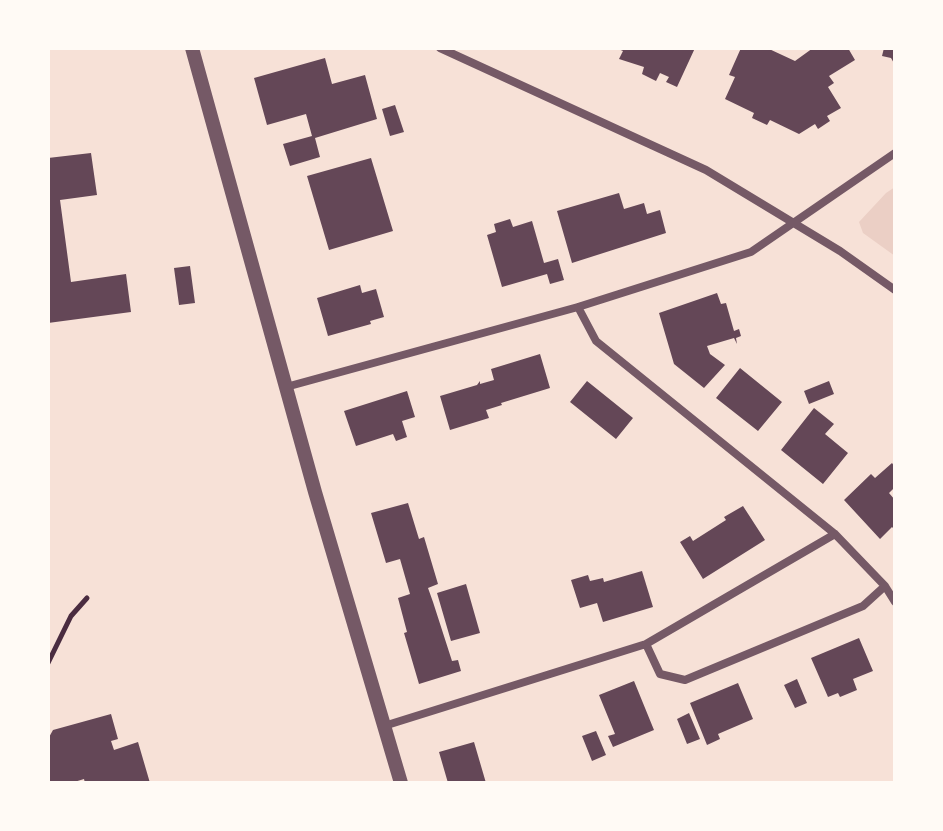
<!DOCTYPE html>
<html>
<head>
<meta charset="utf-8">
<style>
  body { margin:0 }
  #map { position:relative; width:943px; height:831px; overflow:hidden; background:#f7e1d7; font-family:"Sofia Sans Condensed",sans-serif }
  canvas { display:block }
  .frame { position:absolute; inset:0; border:50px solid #fffaf5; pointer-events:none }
</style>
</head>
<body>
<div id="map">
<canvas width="943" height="831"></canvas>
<div class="frame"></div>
</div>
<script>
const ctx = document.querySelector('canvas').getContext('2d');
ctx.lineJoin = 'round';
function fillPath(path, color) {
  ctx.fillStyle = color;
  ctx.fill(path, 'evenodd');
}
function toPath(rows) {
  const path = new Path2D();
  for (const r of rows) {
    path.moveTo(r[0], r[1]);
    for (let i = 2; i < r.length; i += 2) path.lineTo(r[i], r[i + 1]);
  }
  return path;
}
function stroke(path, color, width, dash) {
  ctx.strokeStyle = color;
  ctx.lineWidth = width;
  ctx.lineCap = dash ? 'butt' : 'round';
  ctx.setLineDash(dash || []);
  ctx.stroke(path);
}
const green = toPath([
  [895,187,895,256,863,233,859,222,886,193]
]);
const building = toPath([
  [616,48,695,48,677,87,666,82,669,77,660,73,656,81,642,74,644,67,619,59,623,51],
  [741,48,767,48,795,61,813,48,848,48,855,60,829,76,834,83,828,87,841,108,827,116,830,121,818,129,815,124,799,134,770,120,767,125,752,118,754,113,725,99,735,77,729,75],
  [884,48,895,48,895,65,891,58,882,56],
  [325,58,332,84,365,75,377,119,315,138,320,157,290,166,283,144,312,136,306,114,267,125,254,78],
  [395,105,404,132,390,136,382,109],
  [91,153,97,195,60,200,71,282,126,274,131,312,48,323,48,158],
  [371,158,393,231,329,250,307,176],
  [619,193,624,209,644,203,647,214,660,210,666,233,572,263,557,211],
  [510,219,513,227,532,221,544,263,558,259,564,280,550,284,547,274,502,287,487,235,496,232,494,224],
  [190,266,195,303,179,305,174,268],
  [360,285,362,293,376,289,384,317,370,321,371,324,328,336,317,298],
  [717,293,721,304,726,303,734,331,739,329,741,336,736,338,737,344,734,338,707,346,710,354,725,365,704,388,674,364,659,313],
  [540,354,550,388,501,403,502,405,486,410,489,418,450,430,440,396,477,385,480,381,480,384,494,380,491,369],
  [740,368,782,402,758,431,716,398],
  [587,381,633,418,616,439,570,402],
  [829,381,834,394,809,404,804,391],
  [407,391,415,417,402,421,407,437,396,441,393,434,356,446,344,411],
  [814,408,834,424,825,434,848,453,823,484,781,450],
  [892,463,895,467,895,487,889,493,895,500,895,530,892,527,880,539,844,500,871,474,875,478],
  [408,503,419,539,424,537,438,584,428,588,433,602,452,661,458,660,461,671,419,684,404,633,407,632,398,598,410,594,400,559,386,563,371,513],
  [743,506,765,540,703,579,680,542,690,536,693,541,726,520,724,517],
  [642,571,653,607,603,622,597,603,580,608,571,580,588,575,590,581,603,578,604,582],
  [466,584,480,633,451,641,437,593],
  [859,638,873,671,853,679,857,690,840,697,838,693,828,697,811,658],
  [797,679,807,703,795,708,784,685],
  [634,681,654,730,613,747,608,736,615,734,599,695],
  [738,683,753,719,718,734,720,739,707,745,690,703],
  [689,713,700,739,687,744,677,719],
  [111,714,118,739,111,741,114,750,138,742,150,783,85,783,84,779,71,783,49,783,48,739,53,730],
  [596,731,606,755,592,761,582,736],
  [474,742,486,783,448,783,439,752]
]);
const path = toPath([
  [48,663,71,616,87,598]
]);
const minor = toPath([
  [440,48,706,170,840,251,895,290],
  [578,307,596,341,835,534,885,586,895,602],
  [286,387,578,307,751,252,895,153],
  [646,644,660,674,685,680,863,606,885,586],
  [384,726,646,644,835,534]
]);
const tertiary = toPath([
  [192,48,315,492,401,783]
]);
fillPath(green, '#ebcfc5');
fillPath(building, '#644757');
stroke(path, '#4a2c40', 5);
stroke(minor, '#755966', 8);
stroke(tertiary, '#755966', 14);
</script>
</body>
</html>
